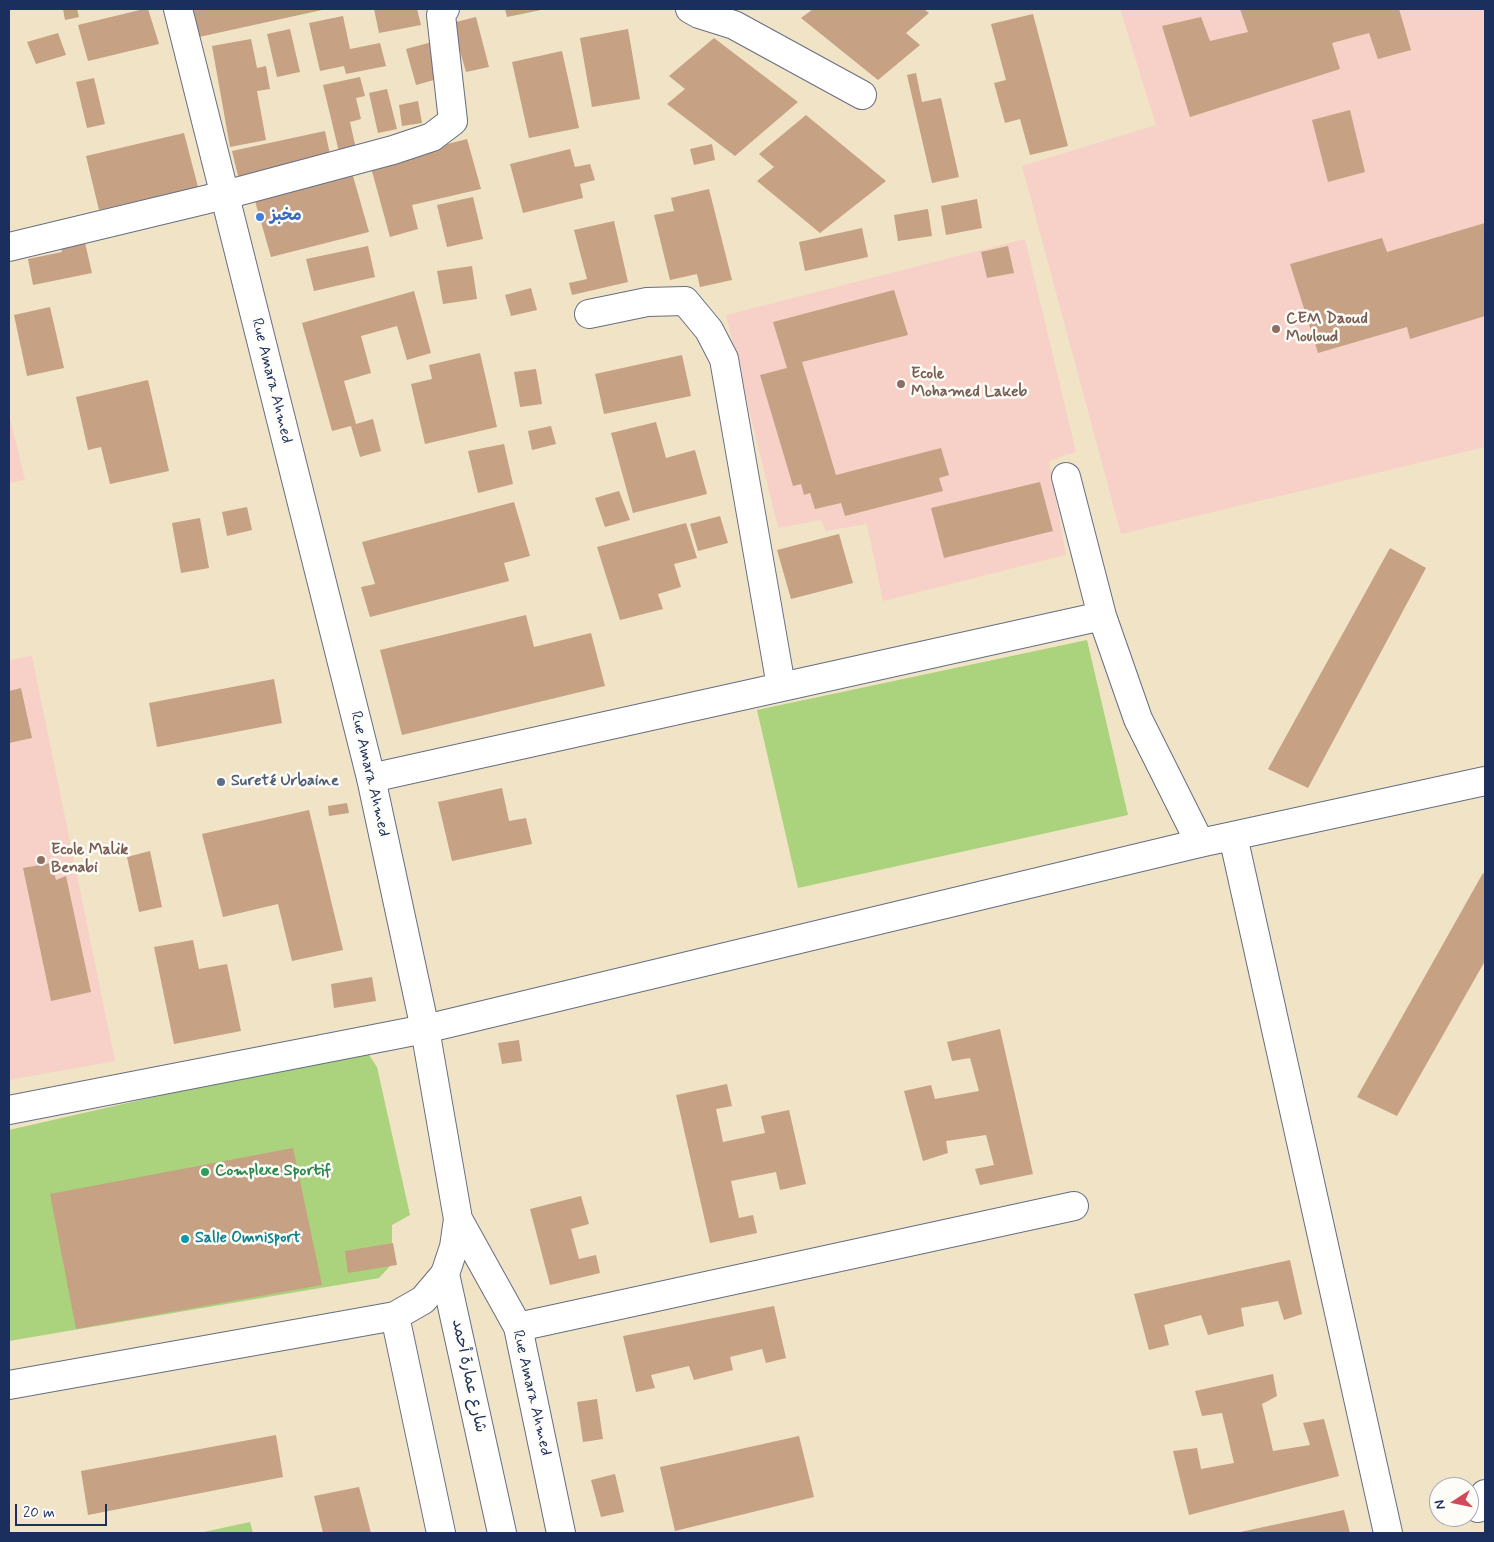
<!DOCTYPE html>
<html>
<head>
<meta charset="utf-8">
<style>
  body { margin:0 }
  #map { position:relative; width:1494px; height:1542px; overflow:hidden; background:#f0e3c6; font-family:Mynerve,sans-serif }
  canvas { display:block }
  .frame { position:absolute; inset:0; border:10px solid #1b2f5e; pointer-events:none }
  .north { position:absolute; left:1429px; top:1477px; width:50px; height:50px; box-sizing:border-box; background:#fdfcf7; border:1px solid #a3aaba; border-radius:50%; rotate:259deg; font-size:14px; font-weight:700; line-height:20px; text-align:center; color:#1b2f5e }
  .north::after { content:''; display:block; margin:auto; width:18px; height:22px; background:#d1495b; clip-path:polygon(50% 0,100% 100%,50% 72%,0 100%) }
  .scale { position:absolute; left:15px; top:1504px; width:92px; height:22px; box-sizing:border-box; border:2px solid #1b2f5e; border-top:0; padding-left:6px; font-size:15px; line-height:18px; white-space:nowrap; color:#1b2f5e; -webkit-text-stroke:4px #fdfcf7; paint-order:stroke }
</style>
</head>
<body>
<div id="map">
<canvas width="1494" height="1542"></canvas>
<div class="frame"></div>
<div class="north">N</div>
<div class="scale">20 m</div>
</div>
<script>
const ctx = document.querySelector('canvas').getContext('2d');
ctx.lineJoin = 'round';
function fillPath(path, color) {
  ctx.fillStyle = color;
  ctx.fill(path, 'evenodd');
}
function toPath(rows) {
  const path = new Path2D();
  for (const r of rows) {
    path.moveTo(r[0], r[1]);
    for (let i = 2; i < r.length; i += 2) path.lineTo(r[i], r[i + 1]);
  }
  return path;
}
function stroke(path, color, width, dash) {
  ctx.strokeStyle = color;
  ctx.lineWidth = width;
  ctx.lineCap = dash ? 'butt' : 'round';
  ctx.setLineDash(dash || []);
  ctx.stroke(path);
}
function drawText(font, color, halo, rows, align = 'center') {
  ctx.font = font + ' Mynerve,"Playpen Sans Arabic",sans-serif';
  ctx.lineWidth = 5;
  ctx.setLineDash([]);
  ctx.textBaseline = 'middle';
  ctx.strokeStyle = halo;
  ctx.fillStyle = color;
  for (const [text, x, y, turn = 0] of rows) {
    ctx.save();
    ctx.translate(x, y);
    ctx.rotate((+turn || 0) * Math.PI / 180);
    ctx.textAlign = isNaN(turn) ? turn : align;
    if (halo) ctx.strokeText(text, 0, 0);
    ctx.fillText(text, 0, 0);
    ctx.restore();
  }
}
const built = toPath([
  [1120,9,1485,9,1485,447,1121,534,1022,166,1156,125],
  [1025,239,1076,452,1049,461,1066,555,883,601,867,524,826,531,821,520,778,528,726,315],
  [9,414,25,480,9,483],
  [32,656,115,1061,9,1080,9,660]
]);
const green = toPath([
  [1087,640,1128,815,798,888,757,710],
  [351,1052,367,1052,377,1067,410,1215,392,1225,392,1264,379,1278,9,1341,9,1130],
  [250,1522,253,1533,199,1533]
]);
const building = toPath([
  [63,9,77,9,79,17,65,20],
  [144,9,148,9,159,44,88,61,78,25],
  [193,9,322,9,322,10,199,37],
  [374,9,417,9,421,25,379,33],
  [505,9,541,9,541,10,507,17],
  [813,9,924,9,929,13,906,33,920,45,878,80,801,18],
  [1240,9,1399,9,1411,50,1378,59,1369,33,1332,43,1340,69,1190,117,1162,26,1201,17,1210,41,1248,32],
  [1033,14,1068,146,1030,155,1020,119,1005,123,994,83,1006,80,991,24],
  [343,16,350,49,380,43,386,66,346,74,344,66,320,71,309,23],
  [476,17,489,67,466,72,452,23],
  [290,29,300,72,277,77,267,34],
  [628,29,640,99,592,107,580,38],
  [58,33,66,55,36,64,27,42],
  [714,38,798,102,735,156,667,104,685,89,669,76],
  [251,39,257,68,266,66,270,89,257,91,266,140,230,147,212,46],
  [432,42,441,78,416,85,406,49],
  [562,51,579,128,529,138,512,62],
  [916,73,922,102,941,98,959,177,932,183,907,75],
  [360,77,365,96,356,98,361,119,350,122,356,149,339,152,323,85],
  [94,78,105,124,87,128,76,82],
  [387,89,397,129,378,133,369,93],
  [418,101,422,123,402,126,399,105],
  [1350,110,1365,172,1328,182,1312,120],
  [806,115,886,181,820,233,757,181,774,167,759,154],
  [325,131,331,159,239,180,232,151],
  [184,133,198,187,99,210,86,156],
  [467,139,481,189,412,205,418,229,390,237,370,164],
  [712,144,715,160,694,165,690,149],
  [570,149,575,167,590,164,595,180,580,184,583,198,523,213,510,164],
  [351,169,369,232,271,257,253,194],
  [709,189,732,280,700,287,697,274,670,280,654,215,674,211,671,198],
  [473,197,483,239,447,247,437,205],
  [977,199,982,228,946,235,941,206],
  [928,209,932,236,898,241,894,215],
  [614,221,628,282,572,295,569,283,587,279,574,230],
  [1485,223,1485,316,1410,339,1407,327,1318,353,1290,264,1382,238,1387,252],
  [862,228,868,257,805,271,799,242],
  [83,234,92,273,33,285,28,259,62,252,59,239],
  [368,246,375,277,314,291,306,259],
  [1008,246,1014,273,987,278,981,252],
  [472,266,477,299,443,304,437,271],
  [531,288,537,310,511,316,505,295],
  [894,290,908,335,802,362,836,475,941,448,949,475,939,478,943,491,845,516,841,503,815,509,810,493,804,495,801,484,793,486,760,375,787,368,773,322],
  [414,291,431,353,407,360,397,326,361,336,371,373,344,381,356,424,373,419,381,451,360,457,351,426,332,431,302,323],
  [50,307,64,368,27,376,14,315],
  [480,353,497,427,425,444,411,384,432,379,429,365],
  [682,355,691,396,604,414,595,374],
  [536,369,542,404,520,407,514,372],
  [148,380,169,471,110,484,101,447,88,450,76,397],
  [656,422,666,458,695,450,707,494,633,513,611,433],
  [551,426,556,444,532,450,528,431],
  [504,444,513,484,478,493,468,451],
  [1040,482,1053,531,944,558,931,508],
  [619,491,630,520,605,527,595,498],
  [514,502,530,556,504,563,509,581,370,617,361,587,375,584,362,542],
  [247,507,252,530,227,536,222,512],
  [720,516,728,543,698,551,690,524],
  [200,518,209,568,181,573,172,523],
  [686,523,697,558,674,564,681,587,658,594,663,609,620,620,597,547],
  [839,534,853,583,791,599,777,550],
  [1390,548,1426,568,1308,788,1268,769],
  [526,615,534,647,591,633,605,686,402,735,380,650],
  [274,679,282,723,157,747,149,703],
  [21,688,32,738,9,743,9,691],
  [502,788,509,821,526,818,532,844,452,861,438,802],
  [347,803,349,813,329,816,328,806],
  [309,810,343,950,292,961,278,904,223,917,202,834],
  [150,851,162,907,139,912,127,857],
  [51,863,56,880,66,876,91,992,51,1001,23,868],
  [1483,873,1485,875,1485,961,1397,1116,1357,1097],
  [193,940,199,969,227,964,241,1031,174,1044,154,947],
  [372,977,376,1001,334,1008,331,984],
  [1000,1029,1033,1174,980,1185,975,1169,994,1165,986,1135,946,1141,948,1153,923,1161,904,1091,931,1085,935,1099,979,1091,970,1058,952,1061,947,1042],
  [519,1040,522,1061,502,1064,498,1043],
  [727,1084,732,1106,716,1109,723,1142,765,1133,761,1116,789,1110,806,1184,780,1190,776,1172,731,1181,739,1218,753,1215,757,1233,710,1243,676,1095],
  [293,1148,322,1285,76,1329,50,1194],
  [581,1196,589,1224,571,1229,579,1259,596,1255,600,1273,550,1285,530,1209],
  [393,1243,397,1265,348,1273,345,1251],
  [1290,1260,1302,1314,1284,1320,1278,1301,1241,1308,1244,1326,1208,1335,1201,1315,1164,1325,1169,1345,1149,1350,1134,1294],
  [774,1306,786,1358,766,1363,762,1349,730,1357,733,1370,694,1380,689,1366,651,1375,655,1388,636,1392,623,1336],
  [1273,1374,1277,1396,1262,1404,1273,1451,1310,1445,1303,1423,1324,1419,1339,1476,1189,1515,1173,1451,1197,1448,1201,1469,1234,1463,1222,1413,1202,1416,1195,1391],
  [597,1399,603,1439,583,1442,577,1402],
  [276,1435,283,1477,88,1515,81,1471],
  [799,1436,814,1497,675,1531,660,1467],
  [615,1474,624,1512,601,1517,591,1480],
  [359,1487,371,1533,323,1533,314,1496],
  [1344,1510,1350,1533,1240,1533,1240,1532]
]);
const minor = toPath([
  [690,9,699,14,734,25,862,95],
  [9,247,225,195,393,150,432,137,453,121,441,15,445,9],
  [589,314,647,302,685,301,709,330,724,359,781,686],
  [1066,477,1102,616,1138,719,1200,843],
  [371,778,1102,616],
  [1233,836,1388,1533],
  [9,1110,425,1029,1200,843,1485,781],
  [395,1316,441,1533],
  [518,1327,1074,1206],
  [9,1385,395,1316,423,1300,445,1274],
  [1478,1508,1485,1494]
]);
const tertiary = toPath([
  [178,9,371,778,425,1029,458,1219,518,1327,561,1533],
  [458,1219,454,1247,445,1274,502,1533]
]);
const markers = [
  [260,217,5,"#3f7fe0"],
  [1276,329,5,"#8d6e63"],
  [901,384,5,"#8d6e63"],
  [221,782,5,"#5c6f8a"],
  [41,860,5,"#8d6e63"],
  [205,1172,5,"#2e9e5b"],
  [185,1239,5,"#0f9aa8"]
];
const shopNames = [
  ["مخبز",270,217]
];
const educationNames = [
  ["CEM Daoud",1286,320],
  ["Mouloud",1286,338],
  ["Ecole",911,375],
  ["Mohamed Lakeb",911,393],
  ["Ecole Malik",51,851],
  ["Benabi",51,869]
];
const streetNames = [
  ["Rue Amara Ahmed",271,381,76],
  ["Rue Amara Ahmed",369,774,77],
  ["شارع عمارة أحمد",468,1376,78],
  ["Rue Amara Ahmed",531,1393,77]
];
const serviceNames = [
  ["Sureté Urbaine",231,782]
];
const leisureNames = [
  ["Complexe Sportif",215,1172]
];
const cultureNames = [
  ["Salle Omnisport",195,1239]
];
fillPath(built, '#f7d1c7');
fillPath(green, '#abd27d');
fillPath(building, '#c6a183');
stroke(minor, '#666e82', 30);
stroke(tertiary, '#666e82', 30);
stroke(minor, '#fff', 28);
stroke(tertiary, '#fff', 28);
for (const [x, y, r, color] of markers) {
  const dot = new Path2D();
  dot.arc(x, y, r, 0, 2 * Math.PI);
  ctx.fillStyle = color;
  ctx.fill(dot);
  stroke(dot, '#fdfcf7', 2);
}
drawText('bold 16px', '#366cbe', '#fdfcf7', shopNames, 'left');
drawText('bold 16px', '#785e54', '#fdfcf7', educationNames, 'left');
drawText('16px', '#1b2f5e', '#fdfcf7', streetNames);
drawText('bold 16px', '#4e5e75', '#fdfcf7', serviceNames, 'left');
drawText('bold 16px', '#27864d', '#fdfcf7', leisureNames, 'left');
drawText('bold 16px', '#0d838f', '#fdfcf7', cultureNames, 'left');
</script>
</body>
</html>
